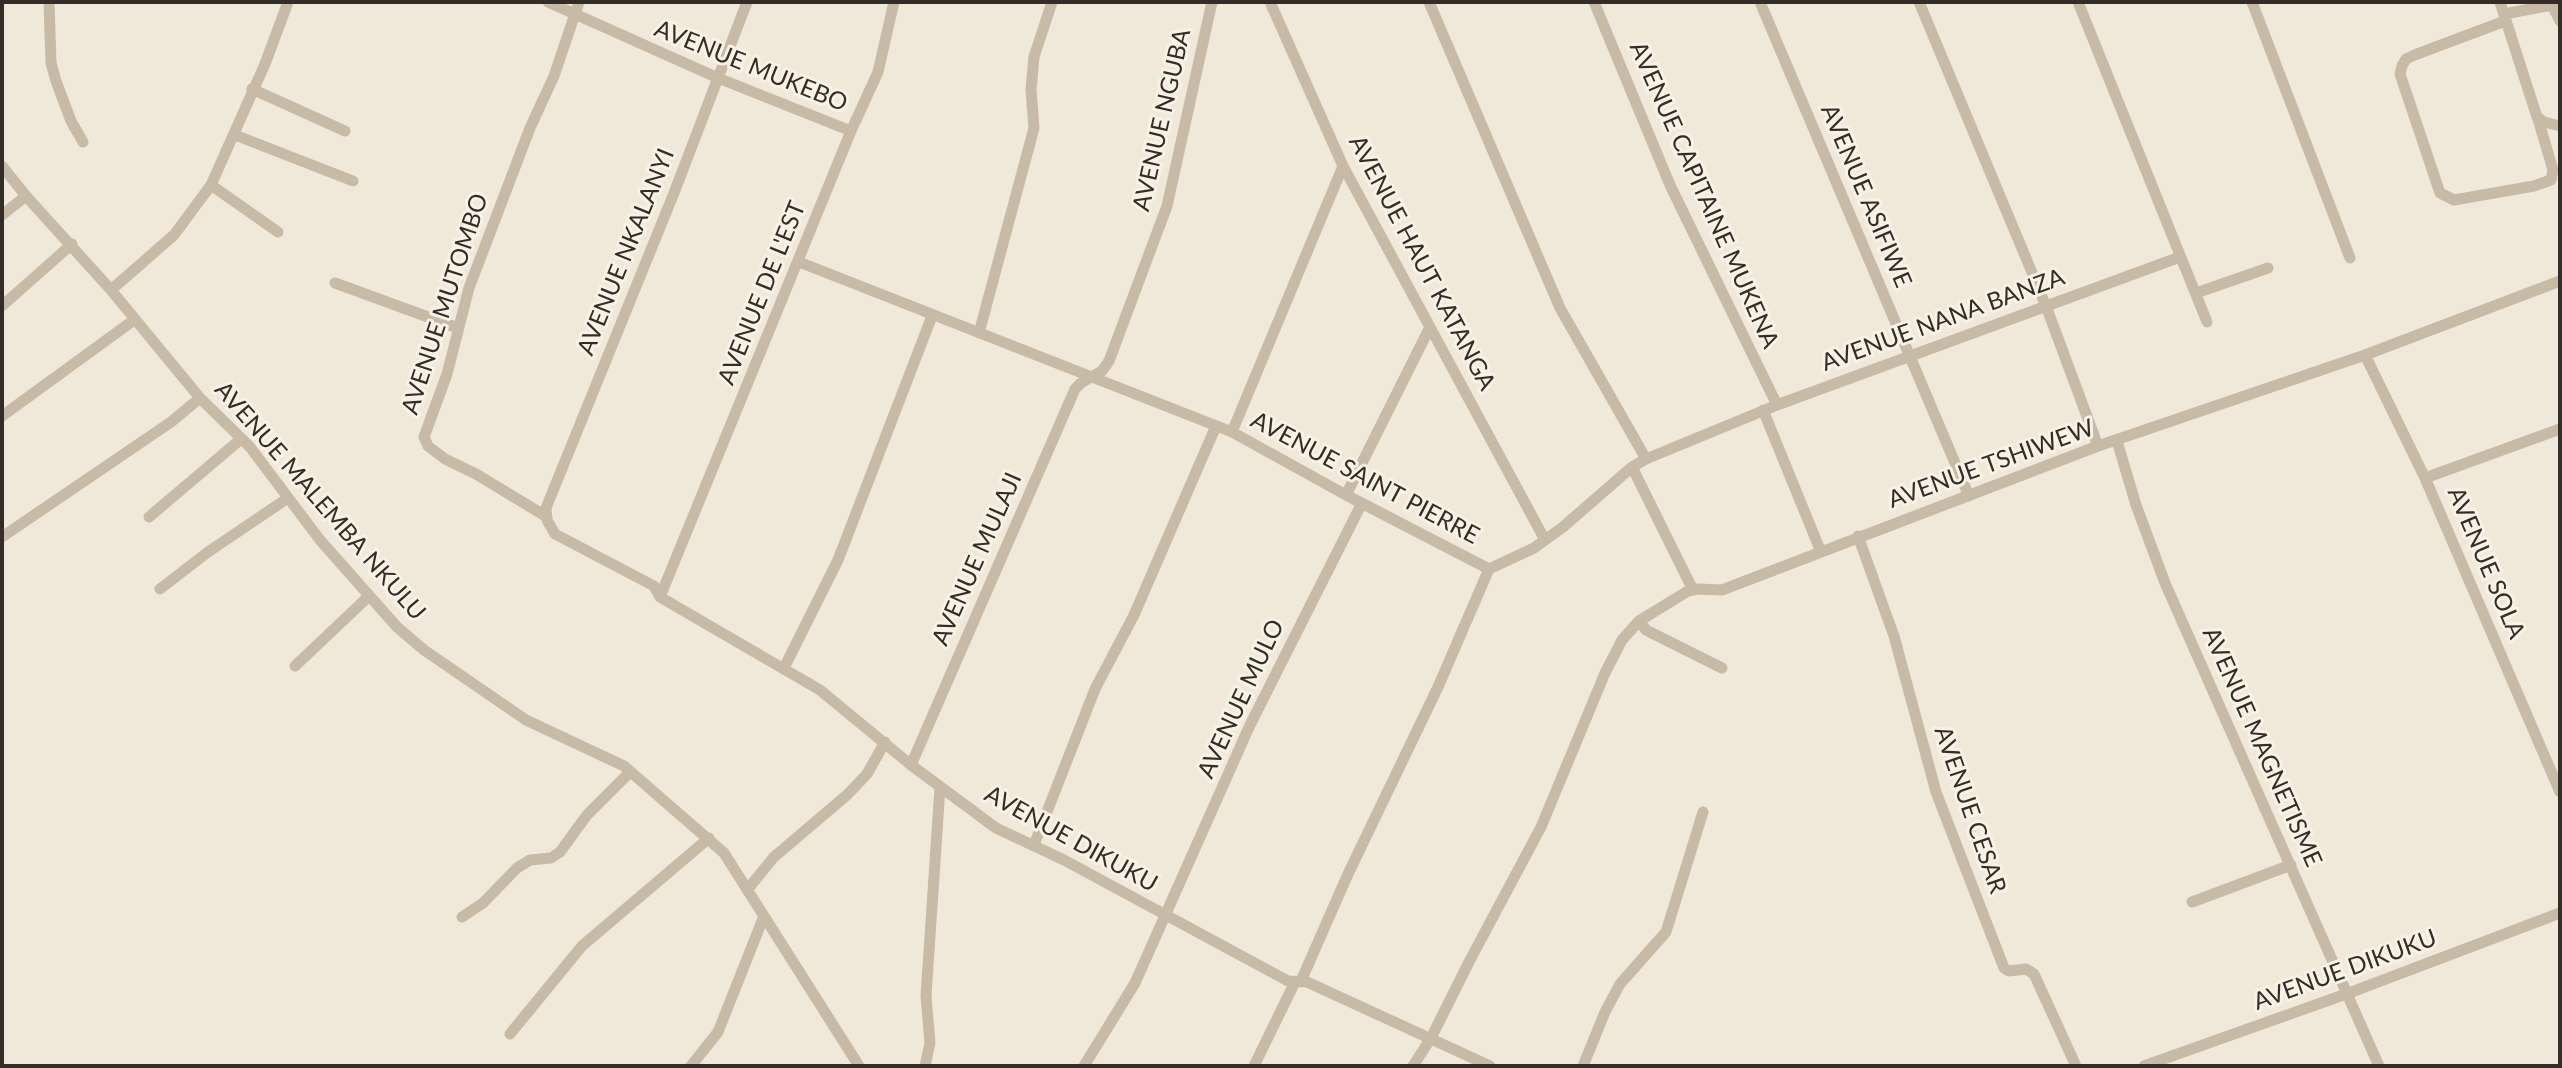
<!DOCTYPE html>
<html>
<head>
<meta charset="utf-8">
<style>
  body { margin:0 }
  #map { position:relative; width:2562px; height:1068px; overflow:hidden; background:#f0e9da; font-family:Lato,sans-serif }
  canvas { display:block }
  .frame { position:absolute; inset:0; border:4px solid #342d27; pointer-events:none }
</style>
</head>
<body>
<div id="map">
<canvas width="2562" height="1068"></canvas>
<div class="frame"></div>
</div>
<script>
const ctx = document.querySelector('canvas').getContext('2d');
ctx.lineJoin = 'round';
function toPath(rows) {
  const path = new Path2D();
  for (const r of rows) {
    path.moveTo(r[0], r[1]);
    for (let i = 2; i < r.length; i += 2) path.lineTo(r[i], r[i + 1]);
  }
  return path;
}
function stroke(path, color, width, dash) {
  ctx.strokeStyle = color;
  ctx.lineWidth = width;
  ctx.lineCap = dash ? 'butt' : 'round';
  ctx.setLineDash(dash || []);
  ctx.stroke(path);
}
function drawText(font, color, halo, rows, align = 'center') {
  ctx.font = font + ' Lato,sans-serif';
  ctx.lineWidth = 6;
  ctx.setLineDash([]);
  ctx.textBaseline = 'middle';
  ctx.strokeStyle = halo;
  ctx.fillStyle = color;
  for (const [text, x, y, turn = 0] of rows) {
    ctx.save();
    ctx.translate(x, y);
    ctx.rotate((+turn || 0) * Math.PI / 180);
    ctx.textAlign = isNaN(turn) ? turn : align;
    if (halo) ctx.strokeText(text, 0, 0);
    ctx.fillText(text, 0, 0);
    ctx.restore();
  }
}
const minor = toPath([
  [49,2,51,63,56,81,71,121,83,142],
  [548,2,718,78,851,131],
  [1270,2,1343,166,1545,540],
  [1429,2,1560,308,1646,459],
  [1594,2,1670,185,1777,405],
  [1760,2,1969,496],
  [1919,2,2046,306,2098,446],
  [2078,2,2207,322],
  [2252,2,2350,258],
  [2500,2,2537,117,2544,122,2560,126],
  [2504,14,2552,5,2560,21],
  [2505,21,2417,54,2406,59,2402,66,2400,74,2440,193,2454,200,2534,186,2551,180,2553,170,2538,119],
  [252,89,345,131],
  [235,135,353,181],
  [2,166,26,196,111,290,200,398,250,447,320,540,397,627,424,650,526,720,624,766,724,853,859,1066],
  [211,185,278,232],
  [2,215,26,196],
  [799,262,1232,432,1346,495,1489,569],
  [335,283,458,328],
  [111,290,174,235,211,185,265,64,288,2],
  [2196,293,2268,268],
  [2,306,72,244],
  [979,333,1034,128,1031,90,1034,57,1052,2],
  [2365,355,2425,478,2560,792],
  [1763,410,1821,552],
  [2,416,134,320],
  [1232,432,1343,166],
  [2117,441,2136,505,2165,583,2379,1066],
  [1632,467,1693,590],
  [2425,478,2560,429],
  [1346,495,1430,327],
  [149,517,241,439],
  [547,517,476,474,445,459,428,446,424,437,447,374,469,288,530,128,554,76,579,2],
  [1858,536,1894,636,1936,792,2004,968,2009,971,2026,969,2034,974,2076,1066],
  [2,537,171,422,200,398],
  [1489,569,1534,548,1563,527,1632,467,1646,459,1777,405,2180,257],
  [160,589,208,552,288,498],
  [660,597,820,690,911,765,996,828,1064,860,1288,981,1307,982,1490,1066],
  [660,597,654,586,555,534,547,520,546,508,674,193,747,2],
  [660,597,851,131,878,72,894,2],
  [1639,621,1646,630,1722,668],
  [295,666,368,597],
  [784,668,838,560,932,316],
  [911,765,1075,389,1081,383,1102,371,1109,361,1167,206,1212,2],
  [1034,845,1095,689,1134,615,1216,426],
  [747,890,774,857,847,795,867,774,885,742],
  [2192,902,2291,865],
  [462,917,483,903,517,868,530,860,551,858,560,852,587,815,630,772],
  [1301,981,1348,874,1438,687,1489,569],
  [510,1034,582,946,709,838],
  [691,1066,718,1032,764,916],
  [925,1066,930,1043,926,996,940,787],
  [1084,1066,1135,983,1250,725,1362,503],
  [1254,1066,1295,982],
  [1413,1066,1431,1038,1470,960,1541,827,1605,673,1622,640,1639,621,1688,591,1698,589,1722,590,2098,446,2365,355,2560,281],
  [1583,1066,1605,1012,1620,984,1666,932,1703,812],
  [2144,1066,2349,993,2560,913]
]);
const streetNames = [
  ["AVENUE MUKEBO",751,66,22],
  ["AVENUE NGUBA",1162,120,-77],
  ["AVENUE CAPITAINE MUKENA",1704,195,66],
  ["AVENUE ASIFIWE",1866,196,67],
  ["AVENUE NKALANYI",626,252,-68],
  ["AVENUE HAUT KATANGA",1422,263,62],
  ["AVENUE DE L'EST",762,293,-68],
  ["AVENUE MUTOMBO",445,304,-72],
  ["AVENUE NANA BANZA",1943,320,-20],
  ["AVENUE TSHIWEW",1991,464,-20],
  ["AVENUE SAINT PIERRE",1365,478,28],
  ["AVENUE MALEMBA NKULU",320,501,49],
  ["AVENUE MULAJI",977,559,-66],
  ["AVENUE SOLA",2486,563,67],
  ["AVENUE MULO",1241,699,-65],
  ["AVENUE MAGNETISME",2262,747,66],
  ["AVENUE CESAR",1970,810,71],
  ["AVENUE DIKUKU",1071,839,29],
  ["AVENUE DIKUKU",2345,970,-20]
];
stroke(minor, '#c7baa7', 11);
drawText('24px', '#342d27', '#f8f2e6', streetNames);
</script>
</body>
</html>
